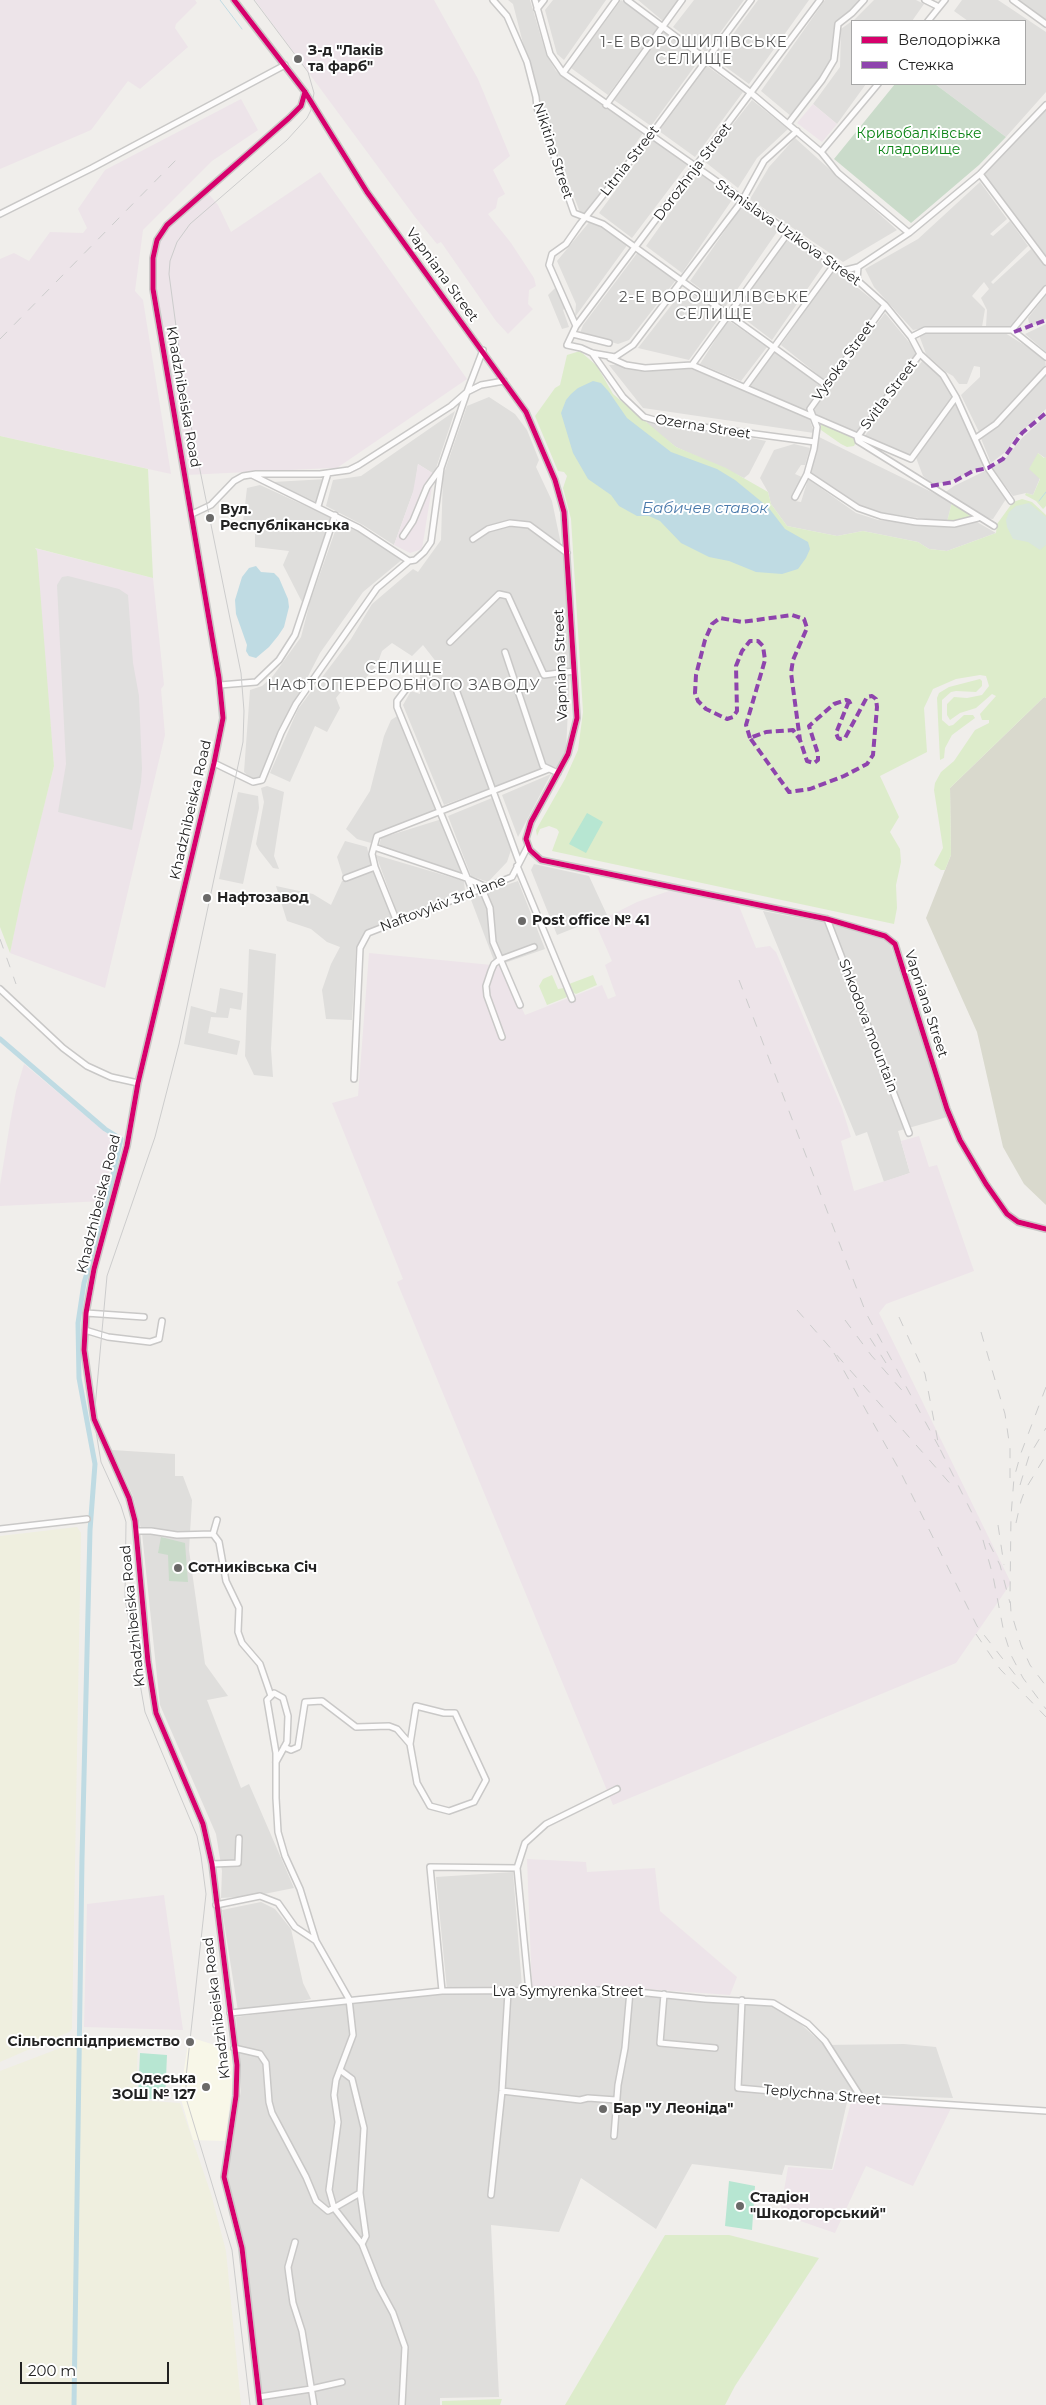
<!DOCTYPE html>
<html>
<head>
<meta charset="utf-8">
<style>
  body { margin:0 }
  #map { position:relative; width:1046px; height:2405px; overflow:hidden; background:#f0eeeb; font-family:Montserrat,sans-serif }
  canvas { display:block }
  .legend { position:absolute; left:851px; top:20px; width:175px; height:65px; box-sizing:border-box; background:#fff; border:1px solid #a7a7a7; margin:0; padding:6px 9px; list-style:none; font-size:15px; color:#222 }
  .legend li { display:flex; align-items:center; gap:10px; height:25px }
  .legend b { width:25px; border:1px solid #a7a7a7 }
  .scale { position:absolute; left:20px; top:2362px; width:149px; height:22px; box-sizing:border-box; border:2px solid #222; border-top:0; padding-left:6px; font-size:15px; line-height:18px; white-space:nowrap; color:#222; -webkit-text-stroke:4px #fff; paint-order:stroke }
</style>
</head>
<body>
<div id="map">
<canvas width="1046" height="2405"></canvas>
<ul class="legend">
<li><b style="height:6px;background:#d6006c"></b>Велодоріжка</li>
<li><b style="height:6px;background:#8e44ad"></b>Стежка</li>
</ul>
<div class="scale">200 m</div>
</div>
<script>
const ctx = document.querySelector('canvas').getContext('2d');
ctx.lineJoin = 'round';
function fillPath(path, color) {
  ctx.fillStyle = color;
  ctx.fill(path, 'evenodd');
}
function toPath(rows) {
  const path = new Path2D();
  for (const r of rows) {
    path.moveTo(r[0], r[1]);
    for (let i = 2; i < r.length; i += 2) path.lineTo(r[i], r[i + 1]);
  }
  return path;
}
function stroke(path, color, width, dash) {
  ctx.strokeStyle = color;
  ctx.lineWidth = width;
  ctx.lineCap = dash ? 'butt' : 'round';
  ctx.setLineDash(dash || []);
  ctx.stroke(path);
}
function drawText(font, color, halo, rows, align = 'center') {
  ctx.font = font + ' Montserrat,sans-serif';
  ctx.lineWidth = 4;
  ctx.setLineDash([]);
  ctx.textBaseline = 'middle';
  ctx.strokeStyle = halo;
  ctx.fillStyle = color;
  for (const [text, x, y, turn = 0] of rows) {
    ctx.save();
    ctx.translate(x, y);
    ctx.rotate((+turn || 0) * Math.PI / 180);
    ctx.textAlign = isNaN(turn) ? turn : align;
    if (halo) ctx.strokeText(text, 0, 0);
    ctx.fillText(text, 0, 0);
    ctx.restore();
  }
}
const residential = toPath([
  [508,0,530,0,546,54,556,71,643,133,588,212,581,215,538,102,513,4],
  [553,0,606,0,564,60,557,54,545,10],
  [621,0,658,27,608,95,571,68],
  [638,0,678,0,663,21],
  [694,0,744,0,706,52,673,27],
  [758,0,809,0,749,84,715,59],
  [825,0,863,0,836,24,833,59,824,75,792,117,761,91],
  [874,0,916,0,924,4,912,21,853,21],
  [962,0,998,0,1046,32,1046,92,1006,137,935,84,1025,84,1025,21,968,21,954,11],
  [1016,0,1046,0,1046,20],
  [852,21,852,84,866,84,837,124,813,104,840,67,841,29],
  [663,32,700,59,651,126,614,100],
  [707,66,743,92,695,157,659,131],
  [752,100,788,129,757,158,738,188,704,161],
  [1046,110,1046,256,983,175],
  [654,138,688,164,632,238,599,213],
  [795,138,897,230,843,262,750,199,769,167],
  [698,173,734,197,682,273,646,246],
  [980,182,1007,219,990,234,993,236,1010,221,1028,246,991,282,993,284,1031,249,1046,266,1046,285,1008,328,986,327,987,310,981,298,989,289,984,282,972,296,985,309,982,327,926,328,913,330,874,287,865,269,918,239],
  [744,203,779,229,725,307,690,281],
  [591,220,628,244,575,317,576,304,557,261],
  [789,235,826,262,772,340,734,311],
  [638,252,676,280,629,340,618,344,580,333,583,325],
  [834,269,883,308,827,382,781,345],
  [557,286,566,308,563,310,569,327,562,329,548,295],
  [684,289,722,314,689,360,638,348],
  [1046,295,1046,319,1034,325,1029,323,1028,318],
  [885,313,918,353,856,433,814,416,815,408],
  [728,320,767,347,741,381,700,364],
  [1046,324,1046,352,1025,334],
  [923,333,1005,333,1045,358,1046,368,992,425,979,432,961,395,980,377,980,367,974,366,967,384,959,384,953,376,946,372,926,354,919,335],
  [774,351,823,388,805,413,748,386],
  [923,360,943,377,954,396,909,456,863,438],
  [660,364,689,368,809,417,814,433,643,408,609,365],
  [1046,373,1046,409,1014,439,1008,450,991,463,980,436,998,426],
  [489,397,515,414,527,430,539,460,536,467,552,501,563,554,570,667,566,751,557,768,551,766,444,805,403,705,411,691,420,694,420,675,441,668,423,645,412,656,392,643,382,651,377,665,363,681,349,682,336,698,340,708,327,732,315,726,290,782,270,773,298,709,351,639,372,604,413,569,418,572,441,540,443,476,467,406],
  [957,398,987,464,963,476,938,484,930,482,923,476,915,455],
  [455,411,434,474,418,464,415,487,394,545,363,525,326,506,333,480,361,476],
  [1046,416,1046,457,1045,458,1038,453,1040,478,1033,495,1026,493,1013,496,991,467,1005,459,1023,437],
  [650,417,766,441,749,474,744,478,676,447,646,424],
  [819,437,952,502,947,522,884,513,858,506,809,473],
  [794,444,810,448,805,465,801,465,795,474,804,478,795,501,801,502,808,479,856,513,878,520,951,527,977,522,996,533,947,551,929,549,918,542,863,531,837,536,787,526,771,504,768,492,760,478,774,450],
  [987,470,1006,499,993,519,982,518,944,493,954,486],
  [327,479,319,504,273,482],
  [260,485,332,518,302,602,283,565,289,551,255,547,255,527,243,522,247,488],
  [338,523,362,533,404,558,363,592,320,653,279,733,260,779,253,780,244,772,250,690,262,686,273,676,301,637,310,602],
  [399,715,438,810,375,834,371,843,357,839,346,829,370,791,384,736,391,720],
  [551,774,518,837,502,795],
  [267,786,284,792,274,856,279,869,273,868,259,850,256,844,264,802,261,788],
  [238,792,258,796,259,808,243,884,219,879],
  [492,798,511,850,507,862,488,882,471,876,448,816],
  [442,819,464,875,379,846,381,838],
  [345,841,367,847,371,866,343,876,337,857],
  [376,855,464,881,465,891,399,918],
  [534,864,589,876,607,915,557,935,531,870],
  [374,871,393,922,366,932,356,948,352,1020,326,1019,322,990,331,964,340,947,327,942,311,929,287,921,276,886,313,894,331,905,342,881],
  [518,881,545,949,496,966,470,897],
  [763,911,826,923,881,937,891,946,947,1117,898,1131,910,1173,884,1182,867,1132,856,1136],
  [249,949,276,954,271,1049,273,1077,254,1075,245,1056],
  [220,988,243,993,241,1010,230,1008,228,1018,211,1017,208,1033,240,1041,237,1055,184,1044,191,1006,216,1013],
  [112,1450,175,1454,175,1476,183,1476,192,1500,189,1550,205,1664,228,1696,207,1700,241,1788,249,1784,294,1888,254,1896,221,1898,222,1871,216,1834,160,1705,142,1533,133,1496],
  [513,1872,522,1987,447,1990,436,1877],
  [261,1902,275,1909,291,1929,303,1983,311,1999,275,2007,238,2011,222,1910],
  [443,1993,627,1993,700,2002,772,2005,794,2018,824,2045,904,2044,936,2047,953,2098,852,2094,847,2102,832,2169,785,2165,782,2175,692,2164,656,2229,581,2178,559,2232,491,2225,499,2397,440,2398,440,2405,262,2405,245,2245,227,2177,233,2129,241,2091,236,2017,346,2001]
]);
const industrial = toPath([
  [0,0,195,0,197,3,176,24,175,28,188,47,140,89,128,81,91,130,0,169],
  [255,0,434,0,478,79,510,156,493,170,505,194,498,198,496,208,488,214,511,243,534,278,536,286,529,290,528,304,533,309,508,334,496,321,441,242,437,244,415,217],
  [241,99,258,130,212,161,143,230,135,291,143,300,171,474,0,436,0,259,14,253,29,261,50,232,83,233,87,228,78,209,105,170],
  [813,104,837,124,822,142,797,123],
  [320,172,467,379,334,470,331,468,186,475,154,290,153,271,161,240,170,227,207,192,218,205,231,232],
  [418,464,434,474,422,549,410,553,394,545,413,492],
  [34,548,153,578,164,685,161,689,165,735,105,988,10,953,22,891,54,766],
  [672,890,739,906,756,948,770,946,776,952,842,1108,851,1137,841,1141,854,1191,910,1173,901,1141,919,1136,929,1167,937,1165,974,1271,886,1304,879,1313,1011,1583,956,1663,613,1805,397,1282,403,1279,332,1103,358,1096,369,953,502,966,525,1015,602,985,608,999,616,996,605,965,612,961,597,927,599,921,637,902],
  [24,1064,115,1140,103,1201,0,1206,0,1185,10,1123,16,1091],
  [527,1859,586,1862,587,1872,655,1868,660,1911,737,1977,730,1995,630,1988,532,1989],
  [164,1895,183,2030,84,2027,87,1904],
  [851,2102,953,2104,913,2186,866,2166,835,2233,780,2214,788,2167,833,2170]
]);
const education = toPath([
  [189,2037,231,2050,233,2079,225,2141,193,2140,180,2096]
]);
const construction = toPath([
  [1044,697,1046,698,1046,1205,1024,1184,1003,1147,977,1032,926,918,951,855,950,788]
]);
const farmland = toPath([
  [77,1527,81,1533,72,2029,69,2032,0,2062,0,1536],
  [84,2039,138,2041,136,2100,180,2103,211,2194,226,2251,241,2405,0,2405,0,2071]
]);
const grass = toPath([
  [580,351,597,366,613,394,676,447,726,468,768,492,771,504,787,526,837,536,863,531,918,542,929,549,947,551,996,533,997,524,1013,502,1022,499,1032,502,1046,515,1046,698,1044,697,950,788,951,855,945,870,941,870,934,865,943,848,934,790,935,783,941,772,954,761,975,730,989,723,989,720,982,720,980,714,996,696,992,694,976,708,960,713,950,720,947,715,947,704,954,697,967,698,982,695,989,686,986,676,980,675,956,679,933,689,924,708,927,752,880,776,899,817,890,832,900,849,901,862,896,885,897,908,894,924,552,851,559,832,557,829,549,826,540,829,537,836,536,830,565,779,578,750,583,712,571,519,563,488,567,476,564,472,558,471,535,416,555,388,560,385,567,355],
  [821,424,836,429,854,439,856,442,854,446,847,447,841,444,821,430],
  [0,436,148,469,153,578,35,548,37,551,54,766,23,891,10,953,0,927],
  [1038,453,1044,458,1046,457,1046,506,1043,509,1036,501,1025,495,1026,493,1033,495,1040,479,1029,469],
  [952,502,974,517,953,522,947,522],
  [980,679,982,681,982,686,976,692,956,691,951,692,942,700,942,720,949,726,953,725,964,715,973,715,975,718,952,735,945,748,944,758,940,760,937,698,939,693,949,687],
  [552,975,558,989,564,988,567,997,547,1005,539,986,543,979],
  [593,975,597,985,576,994,572,992,569,984],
  [665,2235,729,2235,819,2258,735,2386,725,2405,565,2405],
  [502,2399,500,2405,442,2405,442,2401]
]);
const wetland = toPath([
  [1029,503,1046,517,1046,545,1040,550,1028,542,1013,539,1007,527,1006,520,1009,512,1016,506]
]);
const cemetery = toPath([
  [895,84,935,84,1006,137,979,165,911,223,834,159],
  [161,1537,185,1543,188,1582,169,1581,168,1555,158,1553]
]);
const pitch = toPath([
  [587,813,603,822,586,853,569,844],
  [140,2053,167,2055,165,2100,138,2098],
  [729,2181,755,2186,752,2230,725,2226]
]);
const parking = toPath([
  [68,576,119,589,128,595,133,663,139,696,142,769,141,782,132,830,58,812,66,764,57,585,62,577]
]);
const water = toPath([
  [593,381,601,383,609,392,627,418,671,452,717,469,735,480,768,507,785,529,808,542,810,549,806,558,798,569,782,574,756,572,729,561,709,557,681,543,660,521,649,516,637,516,619,506,611,495,588,479,573,453,561,413,566,400,571,394,578,388],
  [256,566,261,572,274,573,279,578,288,599,289,607,284,627,278,636,269,647,256,658,249,656,246,651,247,645,236,614,235,600,242,577,249,568]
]);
const stream = toPath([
  [220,0,242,29],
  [1039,501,1046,492]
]);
const canal = toPath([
  [0,1039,105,1129,121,1139,103,1219,84,1283,78,1323,79,1378,95,1464,90,1530,82,1859,74,2405]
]);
const minor = toPath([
  [234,0,305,92,367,192,526,412,555,480,564,512,577,718,568,754,531,822,526,839,530,850,541,860,827,919,885,936,895,944,947,1109,960,1140,986,1184,1007,1214,1018,1222,1046,1229],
  [493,0,507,16,527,62,536,97,537,108,574,213,603,224,827,386],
  [535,0,550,54,563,73,857,280,885,305,911,337,920,354,943,375,956,397,988,468,1011,501],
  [627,0,751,93,821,152,838,173,909,233],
  [925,0,939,7],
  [1013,0,1046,24],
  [537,9,544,0],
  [928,21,945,0],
  [563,73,616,0],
  [606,105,682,0],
  [788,124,822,80,834,60,838,24,852,13,864,0],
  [797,131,764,161,742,201,633,345,615,357,592,353,581,348,567,345,576,326,820,0],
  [821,152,878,84],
  [980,174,1046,262],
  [0,214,92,168,285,65],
  [842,271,858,267],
  [857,280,858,267,909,233,980,174,1046,105],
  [576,326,549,265,552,254,566,244,580,224,651,135,751,0],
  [1012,330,1046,289],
  [573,334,609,343],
  [911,337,925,330,1012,330,1046,357],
  [592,353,623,397,644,417,658,421,815,442],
  [920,354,857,437,858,441,994,526],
  [610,358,626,365,645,368,692,365,911,459,956,397],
  [692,365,788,233],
  [745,387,834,265],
  [976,438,996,424,1046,370],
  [807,474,858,508,881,516,916,522,954,524,978,518],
  [252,475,359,528,409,561],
  [795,497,807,474,814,449,817,427,810,409,885,305],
  [318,506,328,473],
  [192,514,211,505,234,481,243,476,256,474,320,474,349,470,359,465,451,406,467,392,483,350],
  [403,536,413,521,427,487,440,469],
  [473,539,488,529,510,523,529,525,567,553],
  [450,642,499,594,508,596,544,675,574,671],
  [505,652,543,766,558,773],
  [412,681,397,701,397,707,473,892],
  [220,685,256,682,279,660,295,635,335,515],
  [457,692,519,862],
  [214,763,253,782,262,780,281,733,296,704,377,588,409,561,415,560,424,552,431,542,441,468,467,392,481,385,504,381],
  [374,847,466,878,486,887],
  [517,866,572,999],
  [346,878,375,867],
  [482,889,490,908,493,942,520,1005],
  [827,919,909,1133],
  [397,922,375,867,372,854,377,836,549,769],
  [0,989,63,1048,87,1066,111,1077,138,1083],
  [502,1037,487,996,486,986,491,971,494,964,499,960,534,947],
  [354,1079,360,948,368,933,512,877,528,846],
  [86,1313,144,1317],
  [85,1330,108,1337,150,1342,159,1339,162,1321],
  [0,1529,87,1519],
  [136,1531,151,1531,177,1535,213,1534,219,1542,226,1581,239,1608,238,1632,242,1643,260,1664,271,1696],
  [213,1534,217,1520],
  [284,1747,291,1750,298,1747,305,1702,322,1701,356,1727,389,1726,397,1729,410,1744,417,1783,430,1806,449,1811,474,1802,486,1780,455,1713,444,1713,416,1706,410,1744],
  [276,1762,287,1742,288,1716,283,1698,274,1693,267,1700,276,1753,276,1798,278,1832,285,1856,300,1889,316,1941],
  [212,1864,238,1863,239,1838],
  [216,1905,260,1896,278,1903,295,1927,316,1941,349,1999,353,2035,336,2080,334,2095,338,2122,329,2190,334,2208,360,2193],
  [442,1991,430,1867,517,1868],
  [529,1991,517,1868,525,1843,546,1824,617,1789],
  [664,1994,660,2043,715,2048],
  [742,2000,738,2088,862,2099,1046,2111],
  [230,2013,442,1991,618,1990,705,1999,773,2003,808,2024,825,2041,862,2099],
  [234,2048,260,2054,266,2063,269,2102,272,2113,306,2177,316,2201,328,2211,334,2208,362,2244],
  [340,2070,352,2079,364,2128,360,2193,366,2236,362,2244,379,2287,393,2313,405,2347,402,2405],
  [502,2091,580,2100,588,2098,616,2100],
  [614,2136,618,2085,625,2048,630,1991],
  [491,2195,502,2091,508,1992],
  [295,2242,288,2267,289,2275,293,2303,302,2331,314,2405],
  [259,2397,311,2389,342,2382],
  [260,2405,242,2248,224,2177,236,2096,237,2065,212,1864,203,1824,156,1713,148,1662,135,1521,129,1498,94,1419,84,1350,86,1313,94,1269,127,1146,138,1083,214,763,223,718,219,678,153,289,153,258,157,240,167,225,289,118,301,106,305,92]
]);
const tram = toPath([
  [250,2405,232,2250,186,2098,186,2077,206,1894,201,1856,197,1836,145,1712,125,1599,126,1522,121,1506,101,1462,94,1419,107,1276,155,1137,179,1044,243,742,244,711,241,673,186,401,169,274,170,261,177,242,190,224,287,140,307,118,311,110,314,93,308,72,254,0]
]);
const rail = toPath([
  [0,339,176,160],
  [0,939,16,984],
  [739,980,866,1313,939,1447],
  [797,1310,954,1488],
  [899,1317,925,1374,939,1447,980,1529,993,1576,1004,1633,1011,1655,1023,1678,1046,1709],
  [845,1320,871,1355,907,1396],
  [981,1332,1005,1414,1010,1448,1010,1478],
  [870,1338,886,1363],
  [834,1353,900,1471,977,1626,1017,1677],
  [1046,1387,1021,1453,1014,1478,1011,1516,1010,1597,1011,1612,1021,1645,1030,1665,1046,1686],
  [1020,1485,1029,1456,1046,1428],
  [1016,1523,1021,1501,1025,1490,1046,1455],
  [998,1525,1004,1565],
  [989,1543,1000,1565,1010,1603],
  [976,1634,1000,1669,1046,1717]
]);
const quiet = toPath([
  [1014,332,1046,320],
  [931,486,953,482,973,471,988,468,1003,459,1022,433,1046,413],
  [849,701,836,733,838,738,840,739,845,738,867,697,872,696,876,699,877,707,873,755,867,764,844,776,810,789,789,792,750,738,766,732,793,730,800,740,807,761,814,763,818,760,818,754,809,726,834,704,846,700,849,701,851,705],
  [750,738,746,725,765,660,763,646,758,641,750,641,742,651,736,666,737,711,733,717,727,719,706,709,698,701,695,693,696,675,705,640,712,624,720,618,742,622,792,615,804,619,807,628,793,660,791,673,800,740]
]);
const cycleway = toPath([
  [234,0,305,92,367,192,526,412,555,480,564,512,577,718,568,754,531,822,526,839,530,850,541,860,827,919,885,936,895,944,947,1109,960,1140,986,1184,1007,1214,1018,1222,1046,1229],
  [260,2405,242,2248,224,2177,236,2096,237,2065,212,1864,203,1824,156,1713,148,1662,135,1521,129,1498,94,1419,84,1350,86,1313,94,1269,127,1146,138,1083,214,763,223,718,219,678,153,289,153,258,157,240,167,225,289,118,301,106,305,92]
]);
const markers = [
  [298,59,5,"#6a6968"],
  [210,518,5,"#6a6968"],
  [207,898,5,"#6a6968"],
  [522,921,5,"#6a6968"],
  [178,1568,5,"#6a6968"],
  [190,2042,5,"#6a6968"],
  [206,2087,5,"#6a6968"],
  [603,2109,5,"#6a6968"],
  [740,2206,5,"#6a6968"]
];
const poiNames = [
  ["З-д \"Лаків",308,51],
  ["та фарб\"",308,67],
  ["Вул.",220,510],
  ["Республіканська",220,526],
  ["Нафтозавод",217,898],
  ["Post office № 41",532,921],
  ["Сотниківська Січ",188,1568],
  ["Сільгосппідприємство",180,2042,"right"],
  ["Одеська",196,2079,"right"],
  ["ЗОШ № 127",196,2095,"right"],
  ["Бар \"У Леоніда\"",613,2109],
  ["Стадіон",750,2198],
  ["\"Шкодогорський\"",750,2214]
];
const parkNames = [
  ["Кривобалківське",919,134],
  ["кладовище",919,150]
];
const streetNames = [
  ["Nikitina Street",553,151,72],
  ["Litnia Street",630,161,-52],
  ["Dorozhnja Street",693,172,-53],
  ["Stanislava Uzikova Street",788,233,35],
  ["Vapniana Street",442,275,54],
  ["Vysoka Street",844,361,-54],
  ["Svitla Street",889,395,-53],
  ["Khadzhibeiska Road",183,397,80],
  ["Ozerna Street",703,427,9],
  ["Vapniana Street",561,665,-92],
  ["Khadzhibeiska Road",191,810,-77],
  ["Naftovykiv 3rd lane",443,904,-21],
  ["Vapniana Street",926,1004,72],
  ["Shkodova mountain",868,1026,69],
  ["Khadzhibeiska Road",99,1204,-76],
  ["Khadzhibeiska Road",133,1616,-96],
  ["Lva Symyrenka Street",568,1992],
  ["Khadzhibeiska Road",217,2008,-97],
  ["Teplychna Street",822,2095,5]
];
const neighbourhoodNames = [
  ["1-Е ВОРОШИЛІВСЬКЕ",694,43],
  ["СЕЛИЩЕ",694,60],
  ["2-Е ВОРОШИЛІВСЬКЕ",714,298],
  ["СЕЛИЩЕ",714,315],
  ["СЕЛИЩЕ",404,669],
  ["НАФТОПЕРЕРОБНОГО ЗАВОДУ",404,686]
];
const waterNames = [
  ["Бабичев ставок",705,509]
];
fillPath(residential, '#dfdedc');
fillPath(industrial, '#ede4e9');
fillPath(education, '#f8f7e8');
fillPath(construction, '#d9d9cd');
fillPath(farmland, '#efefdf');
fillPath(grass, '#ddeccb');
fillPath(wetland, '#d9e6de');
fillPath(cemetery, '#cadbca');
fillPath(pitch, '#b7e6d2');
fillPath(parking, '#e0dfde');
fillPath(water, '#bfdbe3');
stroke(stream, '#bfdbe3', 1);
stroke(canal, '#bfdbe3', 5);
stroke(minor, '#c9c8c7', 8);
stroke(minor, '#fdfcfc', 5);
stroke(tram, '#ccc', 1);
stroke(rail, '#ccc', 1, [10, 10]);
stroke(quiet, '#8e44ad', 4, [8, 4]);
stroke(cycleway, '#d6006c', 5);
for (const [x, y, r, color] of markers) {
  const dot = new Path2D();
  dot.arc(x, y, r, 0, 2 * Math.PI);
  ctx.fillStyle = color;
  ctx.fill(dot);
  stroke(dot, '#fff', 2);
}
drawText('bold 14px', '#222', '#fff', poiNames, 'left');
drawText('14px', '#0c8416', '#fff', parkNames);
drawText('14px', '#222', '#fff', streetNames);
ctx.letterSpacing = '1px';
drawText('15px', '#555', '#fff', neighbourhoodNames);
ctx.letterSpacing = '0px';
drawText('italic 15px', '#4a7aab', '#fff', waterNames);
</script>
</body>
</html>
